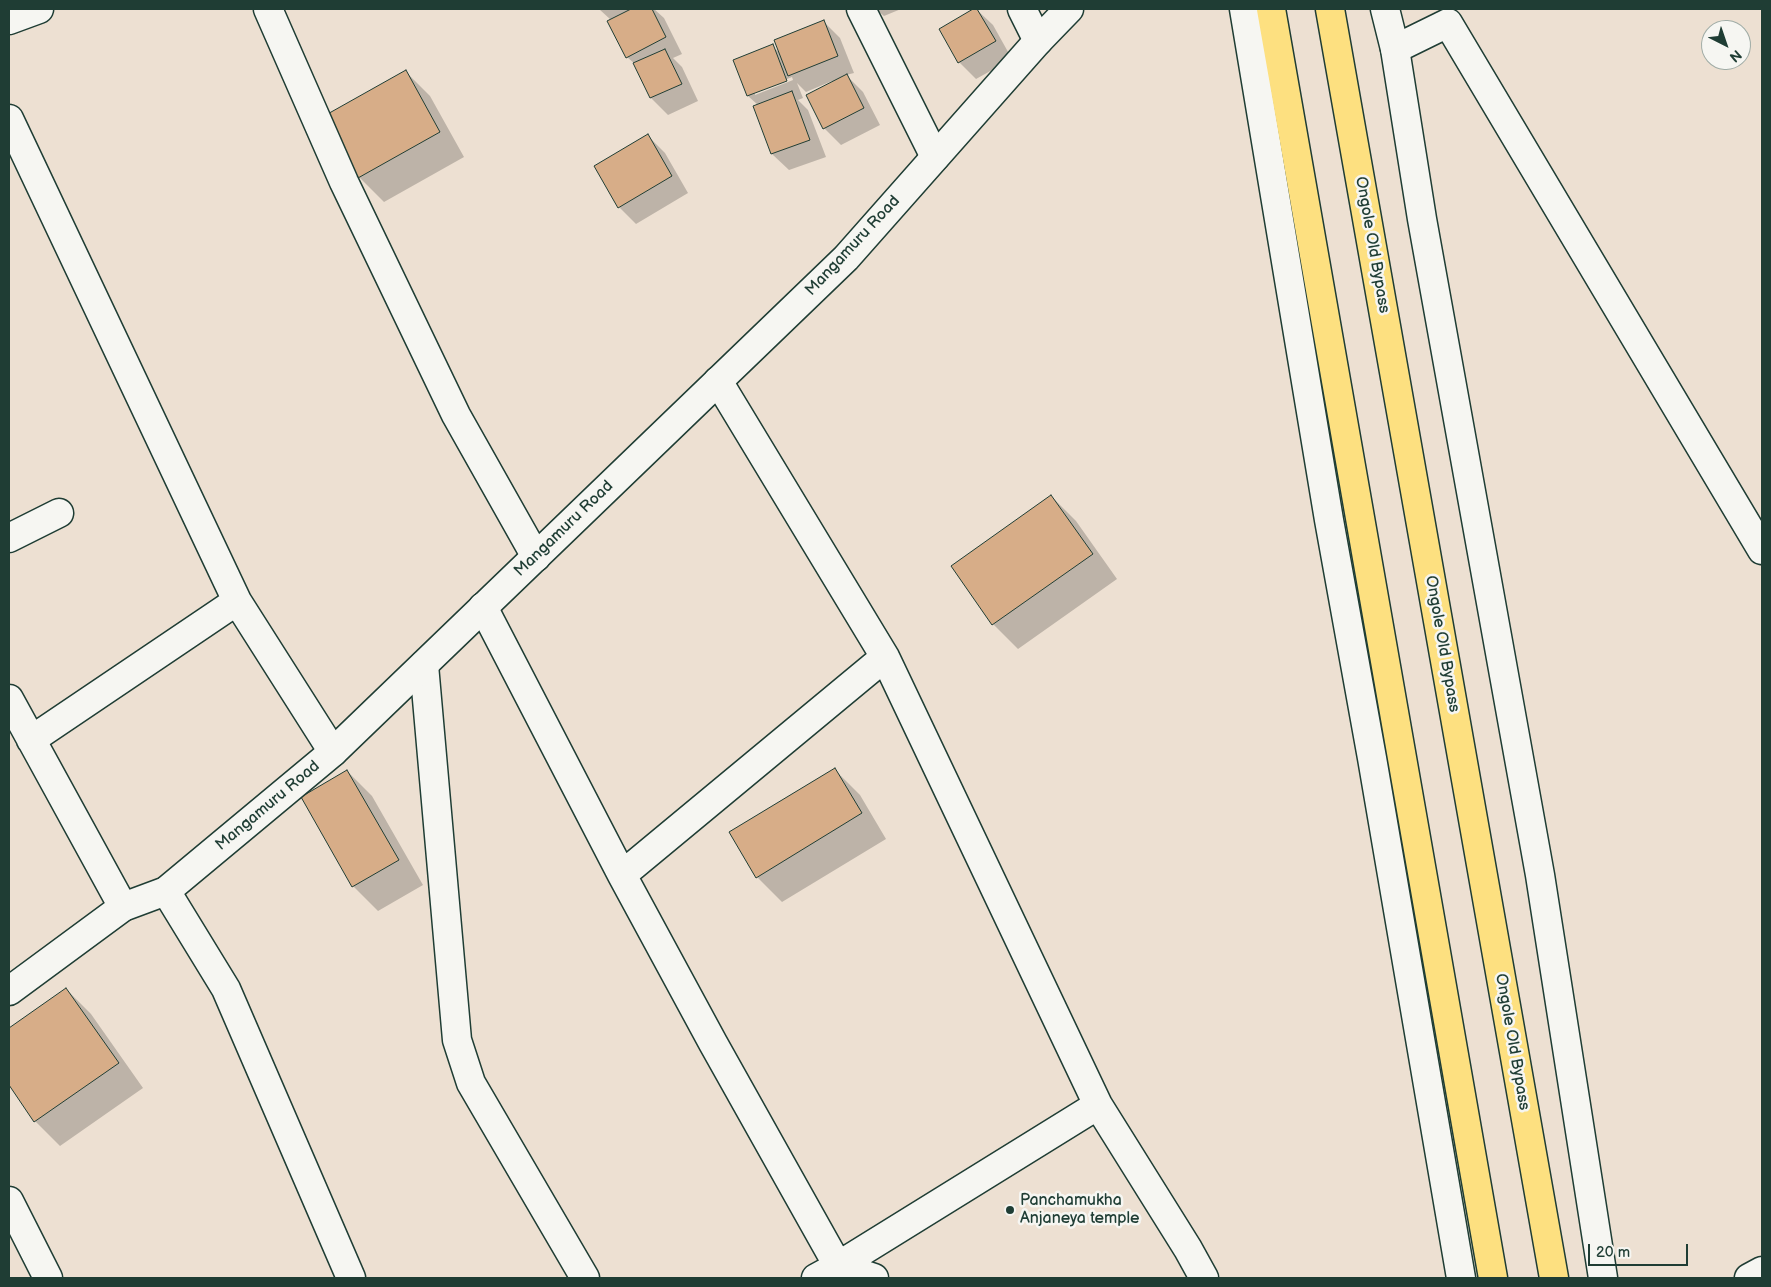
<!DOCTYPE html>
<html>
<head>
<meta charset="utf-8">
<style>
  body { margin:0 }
  #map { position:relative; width:1771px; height:1287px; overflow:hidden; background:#ede0d2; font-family:"Balsamiq Sans",sans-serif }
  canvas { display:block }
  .frame { position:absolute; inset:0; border:10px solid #1f3d34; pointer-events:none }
  .north { position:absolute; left:1701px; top:20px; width:50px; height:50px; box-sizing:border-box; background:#f6f6f2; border:1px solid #a0aca6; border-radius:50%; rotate:139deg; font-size:14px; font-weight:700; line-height:20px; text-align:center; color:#1f3d34 }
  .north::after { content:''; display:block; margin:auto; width:18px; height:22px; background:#1f3d34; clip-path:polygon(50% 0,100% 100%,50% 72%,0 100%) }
  .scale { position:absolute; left:1588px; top:1244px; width:100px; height:22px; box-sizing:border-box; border:2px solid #1f3d34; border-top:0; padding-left:6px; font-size:15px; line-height:18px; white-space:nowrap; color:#1f3d34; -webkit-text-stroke:4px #f6f6f2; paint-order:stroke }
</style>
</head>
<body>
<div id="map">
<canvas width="1771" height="1287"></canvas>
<div class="frame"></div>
<div class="north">N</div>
<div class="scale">20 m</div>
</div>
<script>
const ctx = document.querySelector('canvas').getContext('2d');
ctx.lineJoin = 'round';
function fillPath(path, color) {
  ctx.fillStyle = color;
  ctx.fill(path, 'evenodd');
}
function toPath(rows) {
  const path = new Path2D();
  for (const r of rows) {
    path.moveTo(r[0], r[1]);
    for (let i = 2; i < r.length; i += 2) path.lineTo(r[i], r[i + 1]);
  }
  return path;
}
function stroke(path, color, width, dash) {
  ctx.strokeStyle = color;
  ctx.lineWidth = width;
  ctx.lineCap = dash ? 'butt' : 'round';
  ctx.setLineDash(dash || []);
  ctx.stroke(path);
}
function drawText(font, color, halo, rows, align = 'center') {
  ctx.font = font + ' "Balsamiq Sans",sans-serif';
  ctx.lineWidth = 5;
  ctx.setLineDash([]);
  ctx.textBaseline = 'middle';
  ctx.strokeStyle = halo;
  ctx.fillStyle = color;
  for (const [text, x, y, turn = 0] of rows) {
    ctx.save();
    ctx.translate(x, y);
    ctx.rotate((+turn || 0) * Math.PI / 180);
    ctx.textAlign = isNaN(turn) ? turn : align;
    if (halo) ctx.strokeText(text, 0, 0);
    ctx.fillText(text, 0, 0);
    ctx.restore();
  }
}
const shadow = toPath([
  [599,9,654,9,664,18,682,54,673,58,682,67,698,101,668,115,651,98,636,65,627,57,611,20],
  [876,9,901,9,884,16],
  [976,9,993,25,1012,59,976,79,959,62,941,29],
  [823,21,840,38,854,73,846,75,863,92,880,125,841,145,824,128,832,81,806,92,797,83,803,98,798,100,808,110,826,157,789,170,772,154,755,106,758,105,748,96,734,61,772,46,781,54],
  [792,77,793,80,755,95,755,92],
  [405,71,430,96,464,157,384,202,359,177],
  [648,136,665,153,688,193,636,224,619,207],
  [1051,496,1076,521,1117,579,1018,649,993,624,952,566],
  [835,770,860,795,886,839,782,902,757,877],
  [347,771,372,796,423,885,378,911,353,886],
  [66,989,91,1014,143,1088,60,1146,35,1121,9,1083,9,1029]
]);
const building = toPath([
  [631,9,652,9,666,37,626,58,607,21,631,9],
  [973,9,977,9,996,41,958,63,939,29,973,9],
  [824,20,838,56,788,76,774,40,824,20],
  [773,44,787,81,747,96,733,60,773,44],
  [665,49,682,84,650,98,633,63,665,49],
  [406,70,440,132,358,178,324,116,406,70],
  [847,74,864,108,823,129,806,95,847,74],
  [792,91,810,140,771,154,753,106,792,91],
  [648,134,672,176,618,208,594,166,648,134],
  [1051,495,1093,554,992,625,951,566,1051,495],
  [835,768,862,813,756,878,729,832,835,768],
  [347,770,399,860,352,887,301,797,347,770],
  [66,988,119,1063,34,1122,9,1085,9,1028,66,988]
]);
const minor = toPath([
  [268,9,344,182,456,415,536,557],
  [861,9,935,157],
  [1022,9,1038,41],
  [9,20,39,9],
  [1395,49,1448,23,1762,550],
  [9,119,237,601,333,752],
  [718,381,885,657,1098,1105,1188,1249,1204,1278],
  [9,538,59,513],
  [483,607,622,875,713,1043,838,1266,874,1278],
  [424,665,457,1040,471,1083,585,1278],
  [9,699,123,907],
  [31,740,237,601],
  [622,875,885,657],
  [166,891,226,989,351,1278],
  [9,1201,48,1278],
  [816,1278,838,1266,1098,1105],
  [1749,1278,1762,1271]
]);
const tertiary = toPath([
  [1244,9,1329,520,1372,758,1461,1278],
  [1385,9,1395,49,1422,219,1540,875,1603,1278]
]);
const secondary = toPath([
  [9,991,123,907,166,891,333,752,846,258,1038,41,1069,9]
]);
const primary = toPath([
  [1271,9,1493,1278],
  [1330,9,1554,1278]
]);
const markers = [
  [1010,1210,5,"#1f3d34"]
];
const streetNames = [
  ["Ongole Old Bypass",1372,245,80],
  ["Mangamuru Road",853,246,-47],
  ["Mangamuru Road",564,529,-44],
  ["Ongole Old Bypass",1442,644,80],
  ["Mangamuru Road",268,806,-40],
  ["Ongole Old Bypass",1512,1042,80]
];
const poiNames = [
  ["Panchamukha",1020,1201],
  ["Anjaneya temple",1020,1219]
];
fillPath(shadow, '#0003');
fillPath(building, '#d7ad88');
stroke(building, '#1f3d34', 1);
stroke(minor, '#1f3d34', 31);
stroke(tertiary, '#1f3d34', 31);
stroke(secondary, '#1f3d34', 31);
stroke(primary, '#1f3d34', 31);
stroke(minor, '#f6f6f2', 28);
stroke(tertiary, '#f6f6f2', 28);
stroke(secondary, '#f6f6f2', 28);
stroke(primary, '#fde080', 28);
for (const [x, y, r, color] of markers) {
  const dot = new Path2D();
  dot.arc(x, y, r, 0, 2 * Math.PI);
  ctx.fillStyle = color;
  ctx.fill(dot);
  stroke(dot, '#f6f6f2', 2);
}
drawText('16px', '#1f3d34', '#f6f6f2', streetNames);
drawText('16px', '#1f3d34', '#f6f6f2', poiNames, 'left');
</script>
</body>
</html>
